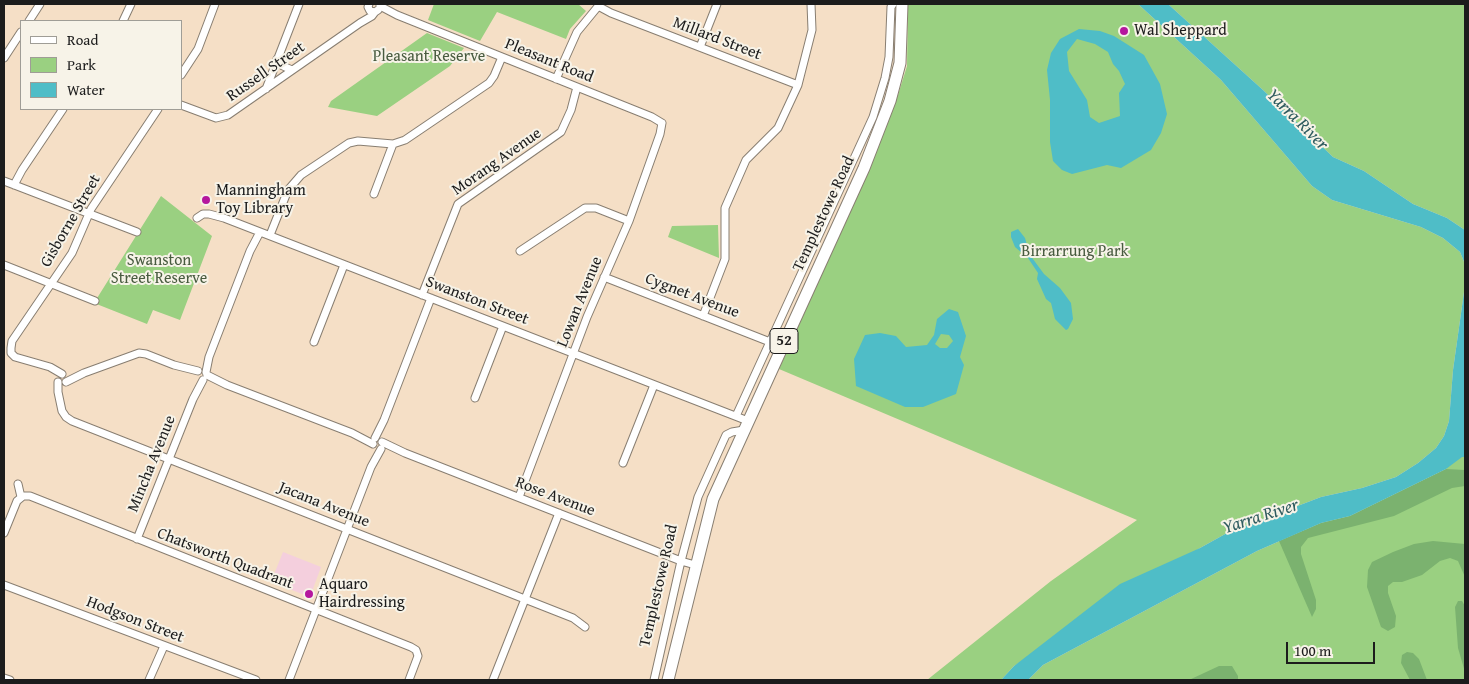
<!DOCTYPE html>
<html>
<head>
<meta charset="utf-8">
<style>
  body { margin:0 }
  #map { position:relative; width:1469px; height:684px; overflow:hidden; background:#f5dfc6; font-family:"Gentium Book Plus",serif }
  canvas { display:block }
  .frame { position:absolute; inset:0; border:5px solid #1c1c1c; pointer-events:none }
  .legend { position:absolute; left:20px; top:20px; width:162px; height:90px; box-sizing:border-box; background:#f7f3e8; border:1px solid #9f9d96; margin:0; padding:6px 9px; list-style:none; font-size:15px; color:#1c1c1c }
  .legend li { display:flex; align-items:center; gap:10px; height:25px }
  .legend b { width:25px; border:1px solid #9f9d96 }
  .scale { position:absolute; left:1286px; top:642px; width:89px; height:22px; box-sizing:border-box; border:2px solid #1c1c1c; border-top:0; padding-left:6px; font-size:15px; line-height:18px; white-space:nowrap; color:#1c1c1c; -webkit-text-stroke:4px #f7f3e8; paint-order:stroke }
</style>
</head>
<body>
<div id="map">
<canvas width="1469" height="684"></canvas>
<div class="frame"></div>
<ul class="legend">
<li><b style="height:6px;background:#fff"></b>Road</li>
<li><b style="height:14px;background:#9ad081"></b>Park</li>
<li><b style="height:14px;background:#4fbdc7"></b>Water</li>
</ul>
<div class="scale">100 m</div>
</div>
<script>
const ctx = document.querySelector('canvas').getContext('2d');
ctx.lineJoin = 'round';
function fillPath(path, color) {
  ctx.fillStyle = color;
  ctx.fill(path, 'evenodd');
}
function toPath(rows) {
  const path = new Path2D();
  for (const r of rows) {
    path.moveTo(r[0], r[1]);
    for (let i = 2; i < r.length; i += 2) path.lineTo(r[i], r[i + 1]);
  }
  return path;
}
function stroke(path, color, width, dash) {
  ctx.strokeStyle = color;
  ctx.lineWidth = width;
  ctx.lineCap = dash ? 'butt' : 'round';
  ctx.setLineDash(dash || []);
  ctx.stroke(path);
}
function drawText(font, color, halo, rows, align = 'center') {
  ctx.font = font + ' "Gentium Book Plus",serif';
  ctx.lineWidth = 4;
  ctx.setLineDash([]);
  ctx.textBaseline = 'middle';
  ctx.strokeStyle = halo;
  ctx.fillStyle = color;
  for (const [text, x, y, turn = 0] of rows) {
    ctx.save();
    ctx.translate(x, y);
    ctx.rotate((+turn || 0) * Math.PI / 180);
    ctx.textAlign = isNaN(turn) ? turn : align;
    if (halo) ctx.strokeText(text, 0, 0);
    ctx.fillText(text, 0, 0);
    ctx.restore();
  }
}
const built = toPath([
  [283,552,321,567,310,597,271,582]
]);
const green = toPath([
  [434,4,578,4,586,11,570,29,566,39,497,12,480,41,428,20],
  [908,4,1138,4,1221,80,1312,186,1332,200,1421,227,1443,238,1460,252,1465,264,1465,285,1453,370,1449,421,1444,436,1436,448,1418,463,1396,477,1362,488,1321,497,1227,533,1200,548,1014,666,1001,680,927,680,1051,581,1137,520,779,369,866,176,898,95,907,66],
  [1168,4,1465,4,1465,230,1447,218,1413,204,1364,171,1333,157,1263,90],
  [427,33,464,48,450,66,377,116,328,107,331,101],
  [161,196,212,236,180,320,153,310,147,324,94,303],
  [718,225,719,258,668,237,672,226],
  [1465,433,1465,680,1028,680,1043,665,1257,551,1321,523,1350,516,1446,469]
]);
const forest = toPath([
  [1446,469,1465,470,1465,486,1452,488,1394,516,1308,538,1301,547,1301,554,1316,600,1316,609,1312,617,1279,541,1321,523,1350,516],
  [1433,541,1465,544,1465,577,1458,561,1450,558,1440,561,1422,575,1402,582,1393,582,1388,586,1388,593,1396,616,1395,627,1388,631,1381,627,1367,587,1368,570,1372,562,1393,552,1414,544],
  [1458,601,1462,601,1465,606,1465,672,1458,648,1455,607],
  [1407,652,1413,653,1419,659,1427,680,1410,680,1401,663,1402,655],
  [1219,666,1232,666,1238,676,1238,680,1189,680]
]);
const water = toPath([
  [1138,4,1168,4,1263,90,1333,157,1364,171,1413,204,1447,218,1465,230,1465,271,1465,264,1460,252,1443,238,1421,227,1332,200,1312,186,1221,80],
  [1079,29,1100,31,1114,36,1144,55,1160,84,1167,114,1161,133,1151,150,1121,168,1107,165,1072,174,1062,170,1053,161,1050,142,1050,100,1047,70,1051,53,1060,39],
  [1077,39,1095,44,1108,52,1113,64,1119,71,1125,84,1119,93,1120,116,1099,123,1090,117,1087,100,1069,71,1067,52],
  [1018,229,1025,238,1030,255,1044,274,1060,288,1071,303,1073,319,1068,329,1066,330,1055,319,1051,303,1046,299,1037,279,1038,273,1028,258,1015,247,1011,237,1011,232],
  [1465,285,1465,457,1462,457,1446,469,1350,516,1321,523,1257,551,1043,665,1028,680,1001,680,1014,666,1120,584,1200,548,1227,533,1321,497,1362,488,1396,477,1418,463,1436,448,1444,436,1449,421,1453,370],
  [949,309,958,312,966,336,960,357,964,365,956,394,923,407,905,407,856,386,854,359,865,335,880,333,896,336,906,347,927,345,934,335,937,319],
  [941,334,949,335,953,341,947,348,940,348,935,344]
]);
const minor = toPath([
  [369,4,368,7,370,11,375,12,378,10],
  [380,6,397,15,652,117,662,123],
  [598,6,611,13,798,85],
  [29,21,40,4],
  [123,21,131,4],
  [700,47,717,4],
  [4,58,21,32],
  [277,59,283,66,292,70],
  [181,75,198,49,215,4],
  [556,79,577,32,600,4],
  [266,89,299,4],
  [181,105,216,118,228,115,360,23,372,16,375,12],
  [4,181,137,232],
  [14,185,22,170,63,109],
  [374,194,393,144],
  [197,218,203,214,209,214,224,218,748,421],
  [270,235,288,190,301,175,349,143,358,141,393,144,405,140,489,83,494,76,502,57],
  [520,251,585,208,596,208,629,221],
  [4,265,95,301],
  [604,277,770,342],
  [422,295,458,204,561,132,571,110,577,87],
  [703,316,725,259,725,208,746,160,778,128,798,85,812,30,811,4],
  [314,342,344,265],
  [11,348,12,341,72,253,91,209,158,109],
  [11,348,11,353,15,357,50,367,62,374],
  [206,372,209,357,250,251,260,232],
  [207,375,227,385,352,433,373,444],
  [58,382,58,392,62,411,66,417,72,421,573,618,585,627],
  [66,382,84,373,139,353,146,354,174,365,198,371],
  [475,398,503,326],
  [736,416,873,117,885,78,889,57,891,7,893,4],
  [375,438,384,420,431,298],
  [382,442,405,453,681,561,695,565],
  [623,463,654,385],
  [18,484,21,497],
  [519,497,587,317,629,221,660,134,662,123],
  [4,533,17,501,23,496,30,496,411,647,416,650,418,656,409,680],
  [137,539,193,399,203,380],
  [4,585,256,680],
  [4,678,10,680],
  [149,680,164,646],
  [289,680,371,467,381,449],
  [493,680,559,513],
  [654,680,681,561,698,497,726,435,732,432,744,430]
]);
const primary = toPath([
  [668,680,713,499,864,168,890,101,900,63,902,4]
]);
const markers = [
  [1124,31,5,"#b5179e"],
  [206,200,5,"#b5179e"],
  [309,594,5,"#b5179e"]
];
const shields = [
  [784,341,28]
];
const shieldNames = [
  ["52",784,341]
];
const poiNames = [
  ["Wal Sheppard",1134,31],
  ["Manningham",216,191],
  ["Toy Library",216,209],
  ["Aquaro",319,585],
  ["Hairdressing",319,603]
];
const streetNames = [
  ["Millard Street",717,39,21],
  ["Pleasant Road",549,61,22],
  ["Russell Street",266,72,-35],
  ["Morang Avenue",497,162,-35],
  ["Templestowe Road",824,214,-65],
  ["Gisborne Street",71,221,-60],
  ["Cygnet Avenue",692,296,21],
  ["Swanston Street",477,301,21],
  ["Lowan Avenue",580,302,-68],
  ["Mincha Avenue",152,464,-68],
  ["Rose Avenue",555,497,21],
  ["Jacana Avenue",324,505,22],
  ["Chatsworth Quadrant",225,559,21],
  ["Templestowe Road",659,586,-77],
  ["Hodgson Street",135,620,21]
];
const parkNames = [
  ["Pleasant Reserve",429,57],
  ["Birrarrung Park",1075,252],
  ["Swanston",159,261],
  ["Street Reserve",159,279]
];
const waterNames = [
  ["Yarra River",1297,120,45],
  ["Yarra River",1261,517,-18]
];
fillPath(built, '#f4cfdd');
fillPath(green, '#9ad081');
fillPath(forest, '#7bb26f');
fillPath(water, '#4fbdc7');
stroke(minor, '#887e71', 9);
stroke(primary, '#887e71', 13);
stroke(minor, '#fff', 7);
stroke(primary, '#fff', 11);
for (const [x, y, r, color] of markers) {
  const dot = new Path2D();
  dot.arc(x, y, r, 0, 2 * Math.PI);
  ctx.fillStyle = color;
  ctx.fill(dot);
  stroke(dot, '#f7f3e8', 2);
}
for (const [x, y, w] of shields) {
  const box = new Path2D();
  box.roundRect(x - w / 2, y - 12.5, w, 25, 4);
  ctx.fillStyle = '#f7f3e8';
  ctx.fill(box);
  stroke(box, '#1c1c1c', 1);
}
drawText('bold 15px', '#1c1c1c', null, shieldNames);
drawText('16px', '#1c1c1c', '#f7f3e8', poiNames, 'left');
drawText('16px', '#1c1c1c', '#f7f3e8', streetNames);
drawText('16px', '#485b3f', '#f7f3e8', parkNames);
drawText('italic 18px', '#305c60', '#f7f3e8', waterNames);
</script>
</body>
</html>
